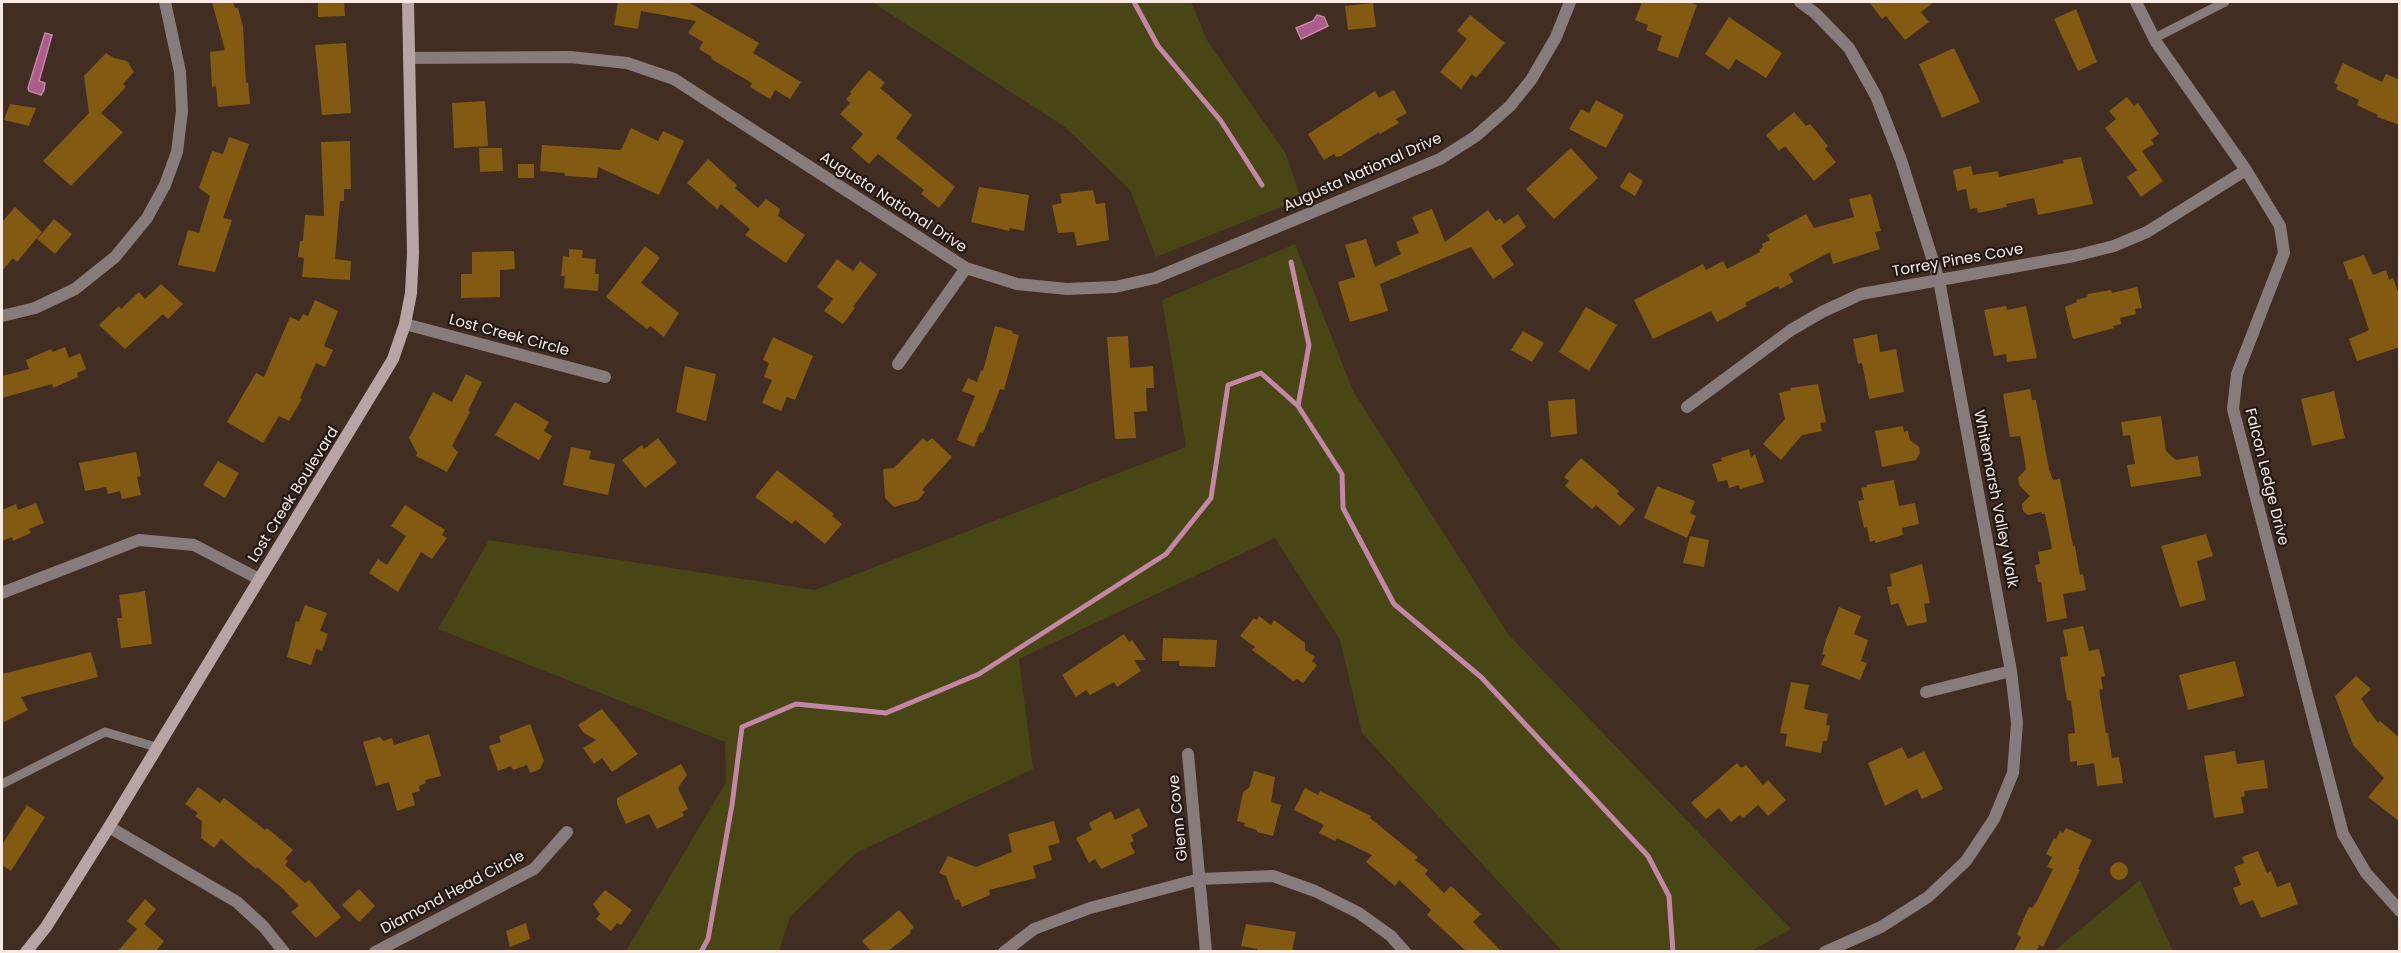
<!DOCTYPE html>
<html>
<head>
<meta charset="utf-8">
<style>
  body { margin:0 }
  #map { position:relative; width:2401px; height:953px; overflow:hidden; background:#422d23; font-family:Poppins,sans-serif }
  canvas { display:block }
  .frame { position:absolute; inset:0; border:3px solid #faebe5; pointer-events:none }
</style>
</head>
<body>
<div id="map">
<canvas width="2401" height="953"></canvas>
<div class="frame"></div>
</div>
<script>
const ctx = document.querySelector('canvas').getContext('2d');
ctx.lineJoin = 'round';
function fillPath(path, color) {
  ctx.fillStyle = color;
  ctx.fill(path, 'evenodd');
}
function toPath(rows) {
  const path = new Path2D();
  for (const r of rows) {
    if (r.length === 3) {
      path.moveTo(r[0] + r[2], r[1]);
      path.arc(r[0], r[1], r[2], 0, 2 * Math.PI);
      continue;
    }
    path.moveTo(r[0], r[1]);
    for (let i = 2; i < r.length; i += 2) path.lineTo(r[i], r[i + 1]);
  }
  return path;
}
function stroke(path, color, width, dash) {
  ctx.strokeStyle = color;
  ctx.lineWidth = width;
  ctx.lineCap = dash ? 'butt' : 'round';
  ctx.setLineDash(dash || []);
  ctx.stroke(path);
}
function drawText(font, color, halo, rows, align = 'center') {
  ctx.font = font + ' Poppins,sans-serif';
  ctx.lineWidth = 4.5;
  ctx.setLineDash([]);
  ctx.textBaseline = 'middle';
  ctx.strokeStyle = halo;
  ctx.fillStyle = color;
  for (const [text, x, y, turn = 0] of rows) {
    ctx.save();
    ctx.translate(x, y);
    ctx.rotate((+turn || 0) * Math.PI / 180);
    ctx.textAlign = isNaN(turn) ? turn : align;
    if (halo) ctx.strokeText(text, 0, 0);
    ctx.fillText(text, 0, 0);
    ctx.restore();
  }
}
const green = toPath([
  [872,2,1191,2,1208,42,1286,154,1301,199,1156,257,1130,190,1065,127],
  [1295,244,1353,391,1508,634,1791,929,1751,951,1562,951,1362,733,1340,640,1275,538,1019,659,1033,769,856,853,790,917,779,951,626,951,726,782,725,742,438,629,489,540,815,590,1186,447,1162,300],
  [2140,880,2173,951,2054,951]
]);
const water = toPath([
  [1317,15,1324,17,1328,26,1301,39,1296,28,1313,21,1317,15],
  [45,33,52,35,39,81,45,83,44,90,41,95,29,91,28,88,45,33]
]);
const stream = toPath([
  [1134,2,1158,46,1221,121,1262,185],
  [1291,262,1309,345,1298,406,1342,474,1343,508,1394,604,1481,677,1648,856,1669,896,1673,952],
  [701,952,708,939,732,805,742,727,796,704,886,713,979,674,1166,554,1211,498,1228,385,1261,373,1298,406]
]);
const building = toPath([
  [212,2,233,2,235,8,238,8,243,27,246,83,248,82,250,104,218,107,216,86,212,87,210,52,225,50],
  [318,2,344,2,345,16,318,17],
  [618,2,688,2,759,43,753,53,801,82,790,99,775,90,770,99,750,87,752,83,711,59,712,57,699,49,703,42,688,33,696,21,641,11,638,29,614,25],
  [1642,2,1688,2,1697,5,1678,58,1657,50,1662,36,1646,30,1648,25,1635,20],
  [1869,2,1934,2,1921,12,1929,22,1905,40,1886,16,1882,19],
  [1373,3,1376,27,1348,30,1345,6],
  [2076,9,2097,62,2078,71,2054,19],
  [1470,15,1505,43,1476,78,1472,74,1461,89,1440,72,1467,39,1457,31],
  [1729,17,1782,53,1766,78,1736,59,1729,70,1705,54],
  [346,43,351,113,322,115,315,45],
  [1954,48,1980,102,1942,118,1919,64],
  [106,53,114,58,127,61,134,72,123,84,126,87,101,113,123,132,71,186,43,161,89,113,84,76],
  [2343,63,2382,82,2386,74,2400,80,2400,125,2377,117,2378,115,2357,105,2359,100,2336,89,2338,85,2334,83],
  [869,70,885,83,880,88,912,115,896,138,955,187,939,208,921,194,924,190,878,154,869,164,851,148,863,134,840,114,850,103,846,99,851,94,850,92],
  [1394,90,1407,113,1396,119,1399,123,1380,134,1379,132,1341,156,1336,157,1334,154,1324,160,1308,134,1375,91,1379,98],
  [2127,97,2134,106,2138,103,2159,134,2151,140,2154,144,2142,151,2163,181,2141,197,2127,177,2137,170,2105,128,2116,119,2109,111],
  [1596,100,1624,115,1606,148,1569,129,1581,109,1589,113],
  [485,101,488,146,454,148,452,103],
  [10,104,36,108,29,126,4,120],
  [1794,112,1806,126,1810,124,1828,146,1825,149,1836,162,1814,181,1785,146,1779,151,1766,135],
  [631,128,658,141,663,131,684,141,659,195,598,167,597,178,565,176,565,173,540,171,542,145,621,150],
  [229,137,249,144,223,218,232,220,215,272,178,265,188,230,199,233,210,196,199,188,212,151,223,154],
  [350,141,351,189,344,189,344,201,340,201,335,259,351,261,350,280,302,277,304,258,298,257,300,241,303,241,305,215,324,216,321,142],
  [479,148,502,148,503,171,480,172],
  [1571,148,1598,178,1554,219,1526,189],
  [2081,157,2093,204,2038,215,2034,198,2006,204,2007,207,1978,213,1977,208,1970,209,1966,189,1957,191,1953,170,1971,166,1973,175,1998,171,1999,177,2064,163,2063,160],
  [708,159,737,185,735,188,758,208,766,199,780,209,778,216,805,235,786,263,745,235,750,229,721,204,717,209,687,183],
  [518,164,534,164,534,178,518,178],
  [1629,172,1643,181,1635,196,1620,187],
  [979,187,1029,195,1024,231,1010,228,1009,231,971,222],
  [1093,190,1096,204,1105,203,1109,240,1077,246,1074,232,1058,233,1052,205,1062,203,1060,194],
  [1871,194,1881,231,1875,232,1880,249,1833,264,1830,252,1789,274,1793,282,1780,289,1778,286,1745,303,1747,306,1717,322,1711,311,1653,339,1634,300,1703,264,1706,270,1723,261,1727,269,1760,252,1759,250,1763,247,1762,244,1770,240,1767,235,1806,214,1814,228,1854,217,1849,199],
  [15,207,42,232,17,262,13,258,2,271,2,222],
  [1432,209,1445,242,1488,210,1496,221,1500,218,1504,224,1518,214,1526,227,1501,246,1514,265,1493,279,1471,247,1380,284,1388,311,1350,322,1338,282,1355,277,1345,245,1366,239,1375,267,1401,254,1396,242,1419,233,1412,217],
  [54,219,72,234,55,254,37,239],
  [645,246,660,258,641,283,679,313,664,337,650,326,647,329,606,297],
  [569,249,583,250,582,258,596,259,595,274,599,274,598,291,564,288,565,276,561,276,563,256,569,257],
  [514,251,515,269,500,270,500,297,461,298,461,274,472,274,472,252],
  [2364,255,2373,275,2386,270,2389,280,2393,278,2400,297,2400,347,2357,361,2349,339,2369,330,2352,279,2349,280,2343,262],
  [837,259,853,271,860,261,877,274,853,307,855,308,843,324,824,311,833,299,817,287],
  [161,284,183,304,168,319,163,314,125,349,99,325,119,306,121,309,139,292,145,299],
  [2137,287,2142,308,2135,309,2136,314,2120,318,2121,324,2113,326,2114,328,2074,339,2072,337,2065,307,2077,302,2076,300,2087,297,2088,294,2111,290,2112,293],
  [315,300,338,311,324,346,333,350,325,367,316,363,300,398,302,399,289,421,279,416,263,443,227,422,256,373,264,377,290,317,299,321,303,314,308,316],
  [2006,306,2007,310,2026,306,2037,358,2007,362,2006,354,1994,356,1984,310],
  [1586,307,1617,325,1589,371,1559,352],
  [995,326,1013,331,1012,333,1019,335,1004,390,1000,389,983,433,980,432,974,447,957,440,975,396,962,391,968,378,977,382,981,370,983,371],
  [1523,331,1544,343,1532,362,1511,350],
  [1877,334,1880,352,1896,349,1904,392,1869,399,1862,363,1858,364,1853,339],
  [1128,336,1130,368,1153,366,1154,388,1146,388,1147,411,1134,412,1136,438,1115,439,1107,337],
  [773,337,813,356,795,400,787,397,781,411,762,403,772,380,764,377,769,363,763,360],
  [65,347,69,358,80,353,86,369,77,373,78,377,53,388,52,384,2,398,2,376,29,369,26,360,51,349,53,352],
  [685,366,716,374,706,421,676,412],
  [466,374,482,382,468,411,470,412,452,446,458,452,447,472,416,456,417,453,409,438,433,392,452,402],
  [1818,384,1826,422,1820,423,1822,431,1802,435,1781,460,1763,444,1785,419,1779,393,1791,390,1790,388],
  [2030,389,2032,400,2036,400,2049,469,2053,480,2060,479,2073,546,2075,546,2080,575,2083,574,2086,590,2063,594,2067,618,2047,622,2041,582,2038,582,2035,565,2040,564,2038,552,2052,549,2045,514,2042,514,2041,512,2028,515,2023,511,2022,504,2030,496,2020,486,2018,478,2026,469,2023,450,2020,436,2010,437,2003,394],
  [2334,391,2345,438,2312,446,2301,399],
  [1575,399,1577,434,1551,437,1548,401],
  [515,402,549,422,544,431,552,436,539,460,495,435],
  [2161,416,2166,451,2176,460,2198,456,2201,476,2131,487,2127,465,2135,464,2130,435,2123,436,2121,422],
  [1903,426,1904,432,1908,431,1910,440,1919,447,1920,453,1916,460,1882,467,1875,431],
  [658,438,677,463,645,488,622,460,642,445,644,449],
  [923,438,927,442,932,438,952,457,922,490,925,492,918,500,894,507,885,498,883,469,894,468],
  [571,447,591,451,589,459,615,464,608,495,563,485],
  [1749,449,1751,458,1755,454,1764,482,1740,489,1739,485,1729,488,1727,480,1718,482,1712,464,1722,461,1721,458],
  [136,452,141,476,137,477,141,495,122,499,120,491,108,494,106,487,85,491,79,463],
  [1581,458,1619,491,1617,494,1635,509,1620,526,1596,505,1592,509,1565,486,1569,481,1564,477],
  [218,461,239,473,225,498,203,485],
  [777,470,834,514,832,516,842,524,825,544,795,520,792,524,755,497],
  [1894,480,1899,506,1915,503,1919,524,1902,528,1903,535,1875,543,1875,540,1870,542,1867,527,1864,528,1858,501,1864,500,1861,488,1867,487,1866,485],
  [1657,486,1695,501,1690,513,1696,516,1687,538,1644,518],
  [36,503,44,523,29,529,31,533,13,541,12,537,2,541,2,510,16,504,18,510],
  [405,505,445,530,442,535,447,538,432,559,421,552,398,592,369,573,378,559,387,565,406,536,391,526],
  [2206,534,2213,556,2197,561,2206,600,2180,607,2161,546],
  [1690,536,1709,540,1704,567,1683,563],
  [1922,564,1930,603,1924,604,1927,622,1907,626,1898,603,1891,605,1887,587,1892,586,1890,574],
  [145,591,152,644,121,648,117,618,122,618,119,595],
  [305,605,327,613,320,631,328,634,322,651,316,649,311,665,287,657,296,621,299,622],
  [1839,607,1861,616,1854,634,1868,640,1861,661,1867,663,1860,680,1821,665,1825,655,1822,654,1826,640],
  [1259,616,1271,625,1274,620,1305,643,1305,650,1315,657,1312,661,1317,665,1303,683,1297,679,1293,681,1279,670,1252,650,1255,647,1240,636,1254,618,1257,620],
  [2083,626,2089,651,2099,649,2105,676,2101,677,2103,689,2099,690,2106,733,2108,733,2112,758,2119,757,2123,783,2097,786,2094,763,2077,766,2077,761,2070,762,2068,734,2075,733,2071,701,2067,700,2060,657,2068,656,2063,630],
  [1124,634,1129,642,1132,640,1146,660,1134,660,1141,671,1117,687,1114,682,1090,695,1086,690,1076,697,1062,675],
  [1163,638,1217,640,1215,667,1179,666,1179,661,1162,661],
  [91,652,98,677,21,697,28,710,2,723,2,674],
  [2235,661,2244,696,2188,710,2179,675],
  [2356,676,2371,689,2361,699,2378,723,2380,721,2400,738,2400,822,2368,797,2384,778,2353,745,2335,696],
  [1791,682,1809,685,1804,709,1828,714,1826,725,1830,726,1827,741,1823,741,1821,753,1785,746,1787,734,1780,733],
  [602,709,638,754,612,772,602,758,594,764,583,748,596,740,584,733,578,725],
  [530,724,544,761,540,769,530,773,527,765,513,770,511,766,498,771,489,746,501,742,499,736],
  [429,734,441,776,425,780,426,783,419,786,420,791,412,793,415,805,397,811,389,782,376,786,363,742,380,737,383,741,392,738,394,745],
  [1902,747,1908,759,1924,751,1943,789,1922,799,1917,789,1885,806,1868,763],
  [2235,751,2237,764,2264,760,2268,788,2244,791,2245,796,2241,797,2244,813,2214,818,2204,756],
  [1737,763,1741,768,1746,765,1763,785,1768,780,1786,800,1768,816,1758,805,1743,818,1740,815,1731,822,1719,808,1706,819,1691,803],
  [681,764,687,775,678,788,688,809,682,812,684,816,657,829,649,814,626,824,617,804,617,798],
  [1254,771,1275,777,1271,802,1281,805,1273,836,1257,832,1257,830,1244,826,1245,823,1237,821,1243,792,1249,788],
  [198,787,220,803,224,798,265,830,267,828,293,850,285,859,288,861,285,865,305,883,309,880,341,917,316,938,291,912,299,906,281,887,257,867,256,869,221,839,214,848,201,838,202,821,195,816,198,813,185,804],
  [1305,788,1318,795,1320,791,1371,816,1370,818,1418,857,1415,860,1428,870,1425,874,1444,893,1451,886,1481,914,1473,922,1501,951,1466,951,1427,915,1431,910,1399,880,1395,886,1366,862,1372,855,1337,838,1335,841,1319,833,1324,825,1294,810],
  [27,805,45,817,11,871,2,865,2,845],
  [1139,808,1148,826,1131,835,1134,841,1130,843,1135,853,1101,869,1095,859,1089,863,1076,838,1092,830,1089,823,1111,811,1115,820],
  [1054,821,1060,843,1048,846,1052,860,1033,866,1036,878,989,890,990,895,962,907,959,899,955,900,946,876,939,873,948,856,976,867,1012,852,1008,834],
  [2066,828,2092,840,2078,869,2080,870,2043,947,2039,945,2037,951,2014,951,2021,937,2017,935,2020,927,2029,907,2032,908,2037,901,2053,869,2047,867,2052,857,2046,854,2054,838,2056,839,2060,831,2063,833],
  [2258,851,2267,873,2271,871,2277,887,2290,882,2298,904,2261,918,2253,900,2240,905,2233,888,2241,885,2234,867,2244,863,2242,857],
  [2119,871,9],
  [359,889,375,906,359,922,342,905],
  [605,890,632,910,621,925,617,923,611,931,596,919,600,914,593,904],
  [145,899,156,909,144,924,164,941,156,951,118,951,137,929,127,921],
  [899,910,914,927,910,931,911,933,888,951,871,951,862,941],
  [526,923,530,939,510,947,506,931],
  [1246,924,1296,932,1292,951,1257,951,1257,949,1241,946]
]);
const lane = toPath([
  [2153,39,2225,2],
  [2,784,105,732,156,747]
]);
const street = toPath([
  [1800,2,1815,13,1849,48,1876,96,1901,160,1939,280,2011,671,2017,723,2013,773,1994,819,1966,861,1928,897,1881,927,1825,952],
  [2136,2,2156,42,2246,170,2280,226,2284,253,2237,374,2233,409,2343,834,2366,873,2400,911],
  [409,58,570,57,627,63,674,79,966,268,1017,284,1067,289,1115,287,1155,278,1440,159,1476,136,1510,106,1531,80,1556,37,1570,2],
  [2,316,35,308,75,289,115,257,147,218,165,185,177,152,182,111,180,72,165,2],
  [405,324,605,377],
  [898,364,966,268],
  [1687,407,1791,330,1822,312,1861,294,2074,256,2114,246,2147,232,2246,170],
  [2,593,139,540,194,545,259,579],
  [1926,692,2011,671],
  [1188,754,1206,952],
  [109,827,237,902,264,927,284,952],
  [375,952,534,869,567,832],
  [1004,952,1034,929,1090,908,1200,879,1273,876,1315,891,1359,913,1391,936,1405,952]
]);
const secondary = toPath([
  [26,952,46,927,109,827,393,359,405,324,411,293,413,253,408,2]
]);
const streetNames = [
  ["Augusta National Drive",1363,173,-24],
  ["Augusta National Drive",893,203,33],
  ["Torrey Pines Cove",1958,261,-10],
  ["Lost Creek Circle",509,336,15],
  ["Falcon Ledge Drive",2266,477,76],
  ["Lost Creek Boulevard",294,495,-58],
  ["Whitemarsh Valley Walk",1995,499,79],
  ["Glenn Cove",1179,818,-96],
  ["Diamond Head Circle",453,893,-28]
];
fillPath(green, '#474614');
fillPath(water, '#ac5b8b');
stroke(water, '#c386a6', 1.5);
stroke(stream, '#c386a6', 5);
fillPath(building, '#825a12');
stroke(lane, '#887b7b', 9);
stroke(street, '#887b7b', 12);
stroke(secondary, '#b8a4a4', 12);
drawText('15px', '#faebe5', '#211813', streetNames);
</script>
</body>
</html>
